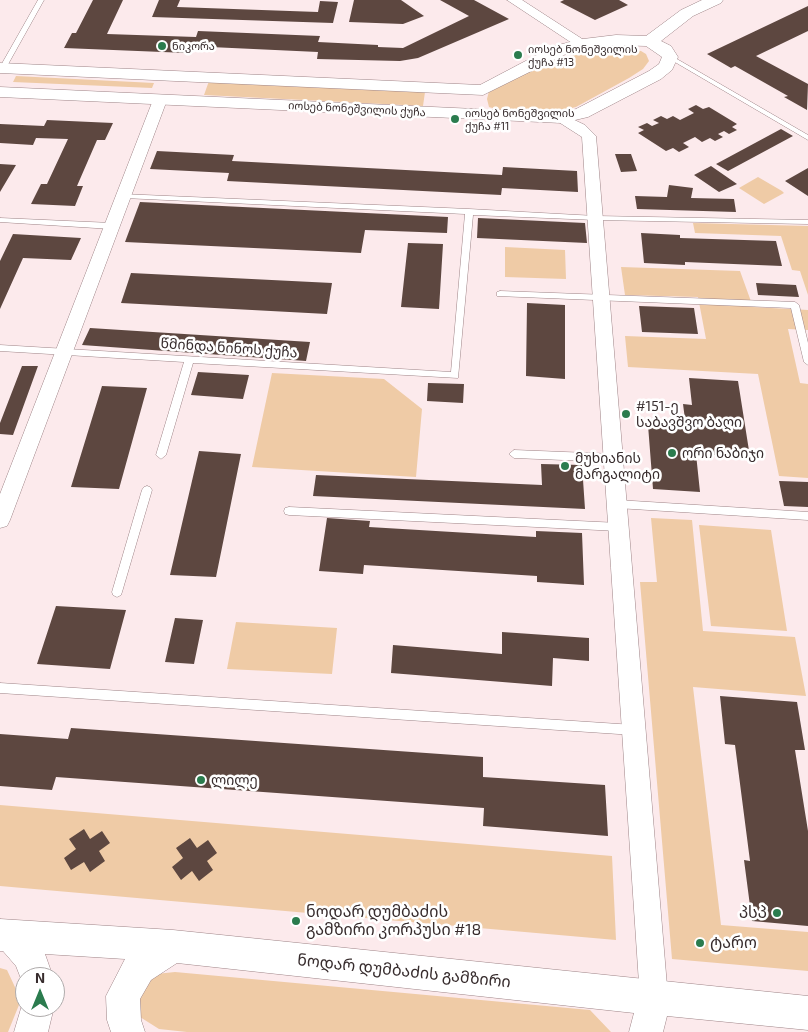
<!DOCTYPE html>
<html>
<head>
<meta charset="utf-8">
<style>
  body { margin:0 }
  #map { position:relative; width:808px; height:1032px; overflow:hidden; background:#fceaec; font-family:"Exo 2",sans-serif }
  canvas { display:block }
  .north { position:absolute; left:15px; top:967px; width:50px; height:50px; box-sizing:border-box; background:#fff; border:1px solid #afabab; border-radius:50%; rotate:0deg; font-size:14px; font-weight:700; line-height:20px; text-align:center; color:#372c2d }
  .north::after { content:''; display:block; margin:auto; width:18px; height:22px; background:#2b7c4e; clip-path:polygon(50% 0,100% 100%,50% 72%,0 100%) }
</style>
</head>
<body>
<div id="map">
<canvas width="808" height="1032"></canvas>
<div class="north">N</div>
</div>
<script>
const ctx = document.querySelector('canvas').getContext('2d');
ctx.lineJoin = 'round';
function fillPath(path, color) {
  ctx.fillStyle = color;
  ctx.fill(path, 'evenodd');
}
function toPath(rows) {
  const path = new Path2D();
  for (const r of rows) {
    path.moveTo(r[0], r[1]);
    for (let i = 2; i < r.length; i += 2) path.lineTo(r[i], r[i + 1]);
  }
  return path;
}
function stroke(path, color, width, dash) {
  ctx.strokeStyle = color;
  ctx.lineWidth = width;
  ctx.lineCap = dash ? 'butt' : 'round';
  ctx.setLineDash(dash || []);
  ctx.stroke(path);
}
function drawText(font, color, halo, rows, align = 'center') {
  ctx.font = font + ' "Exo 2","Noto Sans Georgian",sans-serif';
  ctx.lineWidth = 5;
  ctx.setLineDash([]);
  ctx.textBaseline = 'middle';
  ctx.strokeStyle = halo;
  ctx.fillStyle = color;
  for (const [text, x, y, turn = 0] of rows) {
    ctx.save();
    ctx.translate(x, y);
    ctx.rotate((+turn || 0) * Math.PI / 180);
    ctx.textAlign = isNaN(turn) ? turn : align;
    if (halo) ctx.strokeText(text, 0, 0);
    ctx.fillText(text, 0, 0);
    ctx.restore();
  }
}
const green = toPath([
  [630,49,641,51,646,54,649,61,643,69,629,78,576,107,560,111,538,112,499,110,489,107,487,99,489,91,540,65,578,54,602,50],
  [16,76,154,83,152,88,13,82],
  [209,81,425,92,423,106,204,95],
  [758,177,782,191,784,193,764,204,739,188],
  [693,223,808,226,808,295,800,271,792,270,781,236,695,233],
  [505,247,565,250,566,279,505,277],
  [621,267,740,271,753,307,808,310,808,330,788,329,800,383,808,384,808,478,779,476,758,374,628,367,625,336,706,339,698,297,625,295],
  [272,373,384,379,422,409,416,477,252,467],
  [651,518,692,520,703,631,795,637,806,696,693,687,721,925,808,932,808,971,672,959,640,582,657,582],
  [699,525,771,530,787,631,711,626],
  [236,622,337,628,332,674,227,669],
  [0,805,612,856,616,940,0,886],
  [0,968,7,970,21,1000,8,1032,0,1032],
  [175,972,590,1010,611,1032,187,1032,159,1029,140,1017,140,990,156,974]
]);
const building = toPath([
  [93,0,123,0,107,34,196,37,198,31,320,36,318,42,378,45,378,47,403,48,469,16,440,0,474,0,509,19,418,58,400,61,317,59,318,52,189,46,187,53,64,48,72,33,76,33],
  [159,0,180,0,177,7,318,12,320,1,338,2,333,23,152,17],
  [354,0,401,0,424,16,403,24,349,22],
  [564,0,619,0,628,5,595,20,560,2],
  [808,6,808,31,756,56,808,84,807,110,784,97,788,96,735,66,731,68,707,54],
  [696,105,703,109,709,107,737,124,732,127,737,130,729,134,724,131,718,134,723,137,715,141,710,138,702,142,695,137,683,143,689,147,679,152,673,148,666,151,638,133,644,130,638,127,647,123,652,126,659,123,653,120,661,116,667,119,673,116,680,120,694,113,688,109],
  [47,120,113,123,105,140,97,140,77,186,83,186,75,206,31,204,41,184,47,184,68,139,36,138,33,145,0,143,0,124,44,126],
  [781,129,793,136,728,171,716,164],
  [157,151,234,155,232,161,502,175,503,167,577,171,578,192,502,188,501,195,227,181,229,173,150,169],
  [615,154,631,154,637,171,621,172],
  [0,164,16,165,0,192],
  [711,166,737,184,719,192,694,175],
  [808,168,808,196,785,181],
  [669,185,693,188,691,198,734,199,736,212,637,209,635,196,667,197],
  [140,202,448,217,447,233,365,230,361,253,125,242],
  [478,218,585,223,587,243,477,238],
  [641,233,680,235,680,238,776,241,782,266,685,262,685,265,644,263],
  [13,234,81,238,71,260,23,258,0,309,0,261],
  [408,243,443,244,439,309,401,307],
  [131,273,332,283,327,314,121,303],
  [756,283,796,285,799,297,758,295],
  [527,303,565,305,565,379,526,376],
  [639,306,694,308,698,334,642,332],
  [90,328,310,342,306,361,82,345],
  [22,366,38,366,13,435,0,434,0,423],
  [198,372,249,375,243,399,191,395],
  [689,378,738,381,750,457,696,454,700,492,653,489,648,425,686,427,683,404,692,405],
  [428,383,464,384,463,403,427,401],
  [102,386,147,388,119,489,71,487],
  [199,451,241,454,216,577,170,575],
  [541,464,582,465,585,509,313,496,316,475,542,485],
  [779,481,808,482,808,507,784,506],
  [327,518,370,521,369,527,536,537,536,531,582,533,584,585,537,582,537,576,364,565,363,574,319,571],
  [56,606,126,610,110,669,37,664],
  [175,618,203,620,194,664,165,662],
  [502,632,589,638,589,661,553,658,552,686,391,673,393,645,502,654],
  [720,696,797,702,805,750,795,750,808,831,808,926,752,921,744,860,750,861,735,745,725,744],
  [71,728,483,757,483,777,605,785,608,836,483,826,484,808,56,777,52,790,0,786,0,734,68,739],
  [84,829,90,839,102,831,110,843,99,851,105,861,90,872,84,862,71,870,64,858,76,849,69,839],
  [190,838,197,848,208,840,217,853,207,861,213,870,199,881,192,871,181,880,172,867,183,858,176,848]
]);
const service = toPath([
  [38,0,44,0,6,68,1,69,0,67,38,0],
  [670,55,808,135,808,140,668,58,667,57,670,55],
  [121,194,469,209,596,216,808,220,808,224,596,220,473,215,458,378,193,363,166,455,161,459,156,455,184,362,0,351,0,345,451,372,465,214,124,198,120,196,121,194],
  [0,218,112,223,116,226,112,229,0,222,0,218],
  [500,291,795,302,799,305,808,343,808,365,804,362,791,308,497,296,497,292,500,291],
  [514,450,614,454,619,458,614,462,514,458,509,454,514,450],
  [147,486,150,487,152,490,122,592,121,595,117,597,113,595,112,592,142,490,144,487,147,486],
  [617,500,808,512,808,520,617,508,613,507,612,504,613,501,617,500],
  [289,507,619,523,623,524,624,527,623,530,619,531,289,515,285,514,284,511,285,508,289,507],
  [0,683,634,725,638,726,640,730,638,734,634,735,0,693,0,683]
]);
const minor = toPath([
  [507,0,522,0,590,44,583,48,578,47,507,0],
  [160,96,167,100,10,520,7,526,0,528,0,494,153,100,160,96],
  [562,114,585,125,596,136,668,998,664,1008,654,1012,644,1008,640,998,582,137,557,121,555,118,557,115,562,114]
]);
const tertiary = toPath([
  [702,0,723,0,721,3,693,16,661,41,671,46,678,57,672,70,661,79,588,117,562,123,0,97,0,87,562,113,576,109,649,71,659,64,662,57,646,46,616,45,584,49,566,54,483,95,0,73,0,63,480,85,554,46,583,39,616,35,646,36,681,10,702,0],
  [0,919,173,930,808,996,808,1030,667,1016,663,1032,629,1032,634,1013,177,963,151,980,140,999,141,1020,145,1032,111,1032,107,1020,106,996,125,959,45,954,53,977,25,977,25,989,16,966,3,951,0,951,0,919],
  [25,995,25,1007,54,1007,48,1032,14,1032,25,995]
]);
const markers = [
  [162,46,5,"#2b7c4e"],
  [518,55,5,"#2b7c4e"],
  [455,119,5,"#2b7c4e"],
  [626,414,5,"#2b7c4e"],
  [672,453,5,"#2b7c4e"],
  [565,466,5,"#2b7c4e"],
  [201,780,5,"#2b7c4e"],
  [777,913,5,"#2b7c4e"],
  [296,921,5,"#2b7c4e"],
  [700,943,5,"#2b7c4e"]
];
const farPoinames = [
  ["ნიკორა",172,46],
  ["იოსებ ნონეშვილის",528,49],
  ["ქუჩა #13",528,62],
  ["იოსებ ნონეშვილის",465,113],
  ["ქუჩა #11",465,126]
];
const farStreetnames = [
  ["იოსებ ნონეშვილის ქუჩა",357,109,3]
];
const streetNames = [
  ["წმინდა ნინოს ქუჩა",229,348,4]
];
const poiNames = [
  ["#151-ე",636,406],
  ["საბავშვო ბაღი",636,422],
  ["ორი ნაბიჯი",682,453],
  ["მუხიანის",575,458],
  ["მარგალიტი",575,474],
  ["ლილე",211,780]
];
const nearPoinames = [
  ["ნოდარ დუმბაძის",306,912],
  ["გამზირი კორპუსი #18",306,930],
  ["პსპ",767,913,"right"],
  ["ტარო",710,943]
];
const nearStreetnames = [
  ["ნოდარ დუმბაძის გამზირი",404,971,6]
];
fillPath(green, '#efcba6');
fillPath(building, '#5d4740');
stroke(service, '#9e8487', 1);
stroke(minor, '#9e8487', 1);
stroke(tertiary, '#9e8487', 1);
fillPath(service, '#fff');
fillPath(minor, '#fff');
fillPath(tertiary, '#fff');
for (const [x, y, r, color] of markers) {
  const dot = new Path2D();
  dot.arc(x, y, r, 0, 2 * Math.PI);
  ctx.fillStyle = color;
  ctx.fill(dot);
  stroke(dot, '#fff', 2);
}
drawText('11px', '#372c2d', '#fff', farPoinames, 'left');
drawText('11px', '#372c2d', '#fff', farStreetnames);
drawText('14px', '#372c2d', '#fff', streetNames);
drawText('14px', '#372c2d', '#fff', poiNames, 'left');
drawText('16px', '#372c2d', '#fff', nearPoinames, 'left');
drawText('16px', '#372c2d', '#fff', nearStreetnames);
</script>
</body>
</html>
